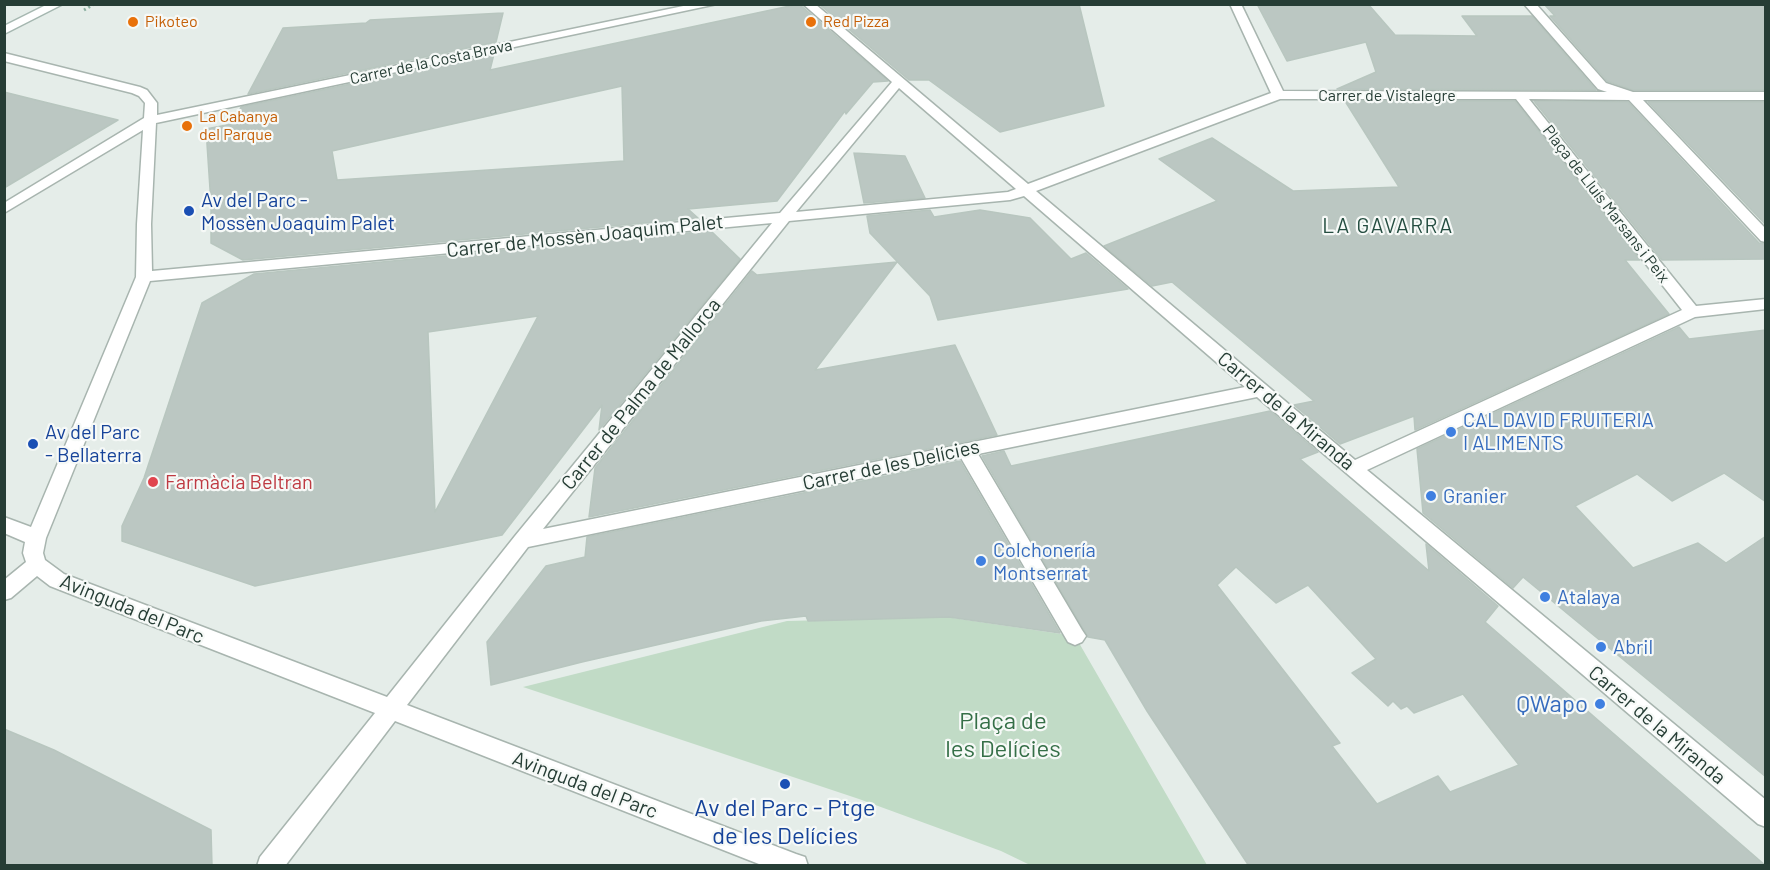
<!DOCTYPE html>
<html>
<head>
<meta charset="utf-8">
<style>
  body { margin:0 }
  #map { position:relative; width:1770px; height:870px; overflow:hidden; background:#e5ede9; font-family:Barlow,sans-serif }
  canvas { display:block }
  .frame { position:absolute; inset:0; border:6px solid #263d35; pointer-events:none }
</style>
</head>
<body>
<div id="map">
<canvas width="1770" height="870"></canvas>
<div class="frame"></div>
</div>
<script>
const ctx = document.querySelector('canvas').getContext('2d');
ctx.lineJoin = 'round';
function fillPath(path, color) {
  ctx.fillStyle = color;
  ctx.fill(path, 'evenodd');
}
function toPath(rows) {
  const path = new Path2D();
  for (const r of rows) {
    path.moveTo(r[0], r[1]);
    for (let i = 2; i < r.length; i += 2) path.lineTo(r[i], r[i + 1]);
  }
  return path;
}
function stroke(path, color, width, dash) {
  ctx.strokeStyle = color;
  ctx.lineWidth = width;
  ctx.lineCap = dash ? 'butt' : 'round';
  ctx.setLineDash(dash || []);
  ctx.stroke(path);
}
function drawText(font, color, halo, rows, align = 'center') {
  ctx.font = font + ' Barlow,sans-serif';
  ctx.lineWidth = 4.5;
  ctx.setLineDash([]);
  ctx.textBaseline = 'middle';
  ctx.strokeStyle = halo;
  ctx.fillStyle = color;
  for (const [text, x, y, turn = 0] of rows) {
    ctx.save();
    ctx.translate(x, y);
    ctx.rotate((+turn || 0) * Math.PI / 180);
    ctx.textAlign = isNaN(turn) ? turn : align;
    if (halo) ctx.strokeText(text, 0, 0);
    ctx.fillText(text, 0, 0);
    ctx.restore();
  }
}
const green = toPath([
  [946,617,1075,636,1207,865,1030,865,1001,851,859,799,523,687,787,621]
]);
const building = toPath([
  [799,4,888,81,873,82,846,114,845,111,777,201,688,209,698,218,243,260,211,243,211,204,206,129,232,124,241,107,494,54,490,70,799,4],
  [622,86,624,161,337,180,332,151,622,86],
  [819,4,1079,4,1104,106,1000,132,929,80,909,80,819,4],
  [1257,4,1368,4,1395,35,1477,36,1462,16,1532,16,1596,90,1337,89,1376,72,1366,42,1287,61,1257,4],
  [1544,4,1766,4,1766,90,1633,90,1607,81,1550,16,1555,16,1544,4],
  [503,13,496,42,248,94,283,28,366,23,370,20,503,13],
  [4,92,32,99,118,120,4,188,4,92],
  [1345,101,1515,101,1640,260,1625,260,1669,314,1415,430,1414,416,1340,444,1294,405,1314,401,1172,282,1152,286,1104,246,1217,201,1159,159,1212,138,1293,191,1399,187,1345,101],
  [1534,101,1628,102,1759,243,1766,244,1766,259,1662,260,1534,101],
  [1648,102,1766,102,1766,225,1648,102],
  [854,153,905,156,925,198,864,203,854,153],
  [930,210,934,217,980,210,1030,218,1071,259,1086,253,1128,289,938,320,930,296,870,233,867,216,930,210],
  [711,231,740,259,599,430,602,405,502,535,255,586,122,541,122,526,144,478,202,303,254,274,711,231],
  [538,316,435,512,428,332,538,316],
  [897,262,815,370,955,345,997,435,589,517,595,468,752,271,757,275,897,262],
  [1679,327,1689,339,1766,330,1766,502,1724,473,1672,501,1637,474,1575,506,1633,568,1698,543,1726,563,1766,536,1766,777,1523,577,1513,588,1423,513,1417,449,1679,327],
  [1270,411,1318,452,1300,459,1429,571,1426,544,1498,606,1485,622,1766,866,1249,866,1147,711,1105,640,1088,637,982,456,1004,451,1011,466,1270,411],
  [1236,567,1276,603,1308,585,1376,659,1352,673,1388,706,1393,701,1401,709,1407,706,1414,713,1463,694,1519,765,1450,792,1438,776,1377,804,1332,746,1340,743,1217,585,1236,567],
  [960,461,1060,633,949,617,808,621,806,616,761,621,582,662,491,685,487,642,546,566,585,557,587,537,960,461],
  [4,729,54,750,211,830,212,866,4,866,4,729]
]);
const path = toPath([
  [84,10,94,4]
]);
const street = toPath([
  [693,4,717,4,156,123,151,224,152,271,780,213,892,82,803,4,815,4,1028,184,1271,93,1230,4,1241,4,1283,91,1607,92,1598,89,1524,4,1536,4,1606,83,1633,92,1766,92,1766,100,1643,100,1766,229,1766,242,1761,241,1629,100,1529,99,1696,306,1766,299,1766,309,1695,317,1367,470,1766,800,1766,827,1758,824,1257,397,978,454,1082,630,1086,636,1082,642,1075,645,1068,642,961,458,528,547,407,705,796,854,805,857,808,866,764,866,395,721,285,866,257,866,260,857,375,713,50,586,37,576,11,598,4,600,4,580,26,562,23,553,25,542,4,533,4,517,31,527,136,277,137,224,143,130,4,213,4,203,144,118,145,103,139,96,132,93,4,61,4,53,140,87,147,90,157,103,157,115,693,4],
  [899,88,1016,189,1008,192,796,212,899,88],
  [1280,99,1516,99,1682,310,1355,460,1036,191,1280,99],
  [1024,196,1245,387,543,529,789,221,1010,200,1024,196],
  [772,223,515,536,387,697,64,574,45,560,43,553,46,538,150,281,772,223]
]);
const secondary = toPath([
  [48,4,63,4,4,34,4,26,48,4]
]);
const markers = [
  [133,22,6,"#e8710a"],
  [811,22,6,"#e8710a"],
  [187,126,6,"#e8710a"],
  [189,211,6,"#1a4fb4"],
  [1451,432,6,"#3f7fe0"],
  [33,444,6,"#1a4fb4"],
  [153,482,6,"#e0444e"],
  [1431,496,6,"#3f7fe0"],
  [981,561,6,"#3f7fe0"],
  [1545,597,6,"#3f7fe0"],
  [1601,647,6,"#3f7fe0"],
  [1600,704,6,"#3f7fe0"],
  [785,784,6,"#1a4fb4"]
];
const farFoodnames = [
  ["Pikoteo",145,22],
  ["Red Pizza",823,22],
  ["La Cabanya",199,117],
  ["del Parque",199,135]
];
const farStreetnames = [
  ["Carrer de la Costa Brava",431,62,-12],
  ["Carrer de Vistalegre",1387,96],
  ["Plaça de Lluís Marsans i Peix",1606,204,52]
];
const transitNames = [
  ["Av del Parc -",201,200],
  ["Mossèn Joaquim Palet",201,223],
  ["Av del Parc",45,432],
  ["- Bellaterra",45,455]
];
const streetNames = [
  ["Carrer de Mossèn Joaquim Palet",585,236,-6],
  ["Carrer de Palma de Mallorca",641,394,-51],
  ["Carrer de la Miranda",1286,411,40],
  ["Carrer de les Delícies",891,465,-12],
  ["Avinguda del Parc",132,609,22],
  ["Carrer de la Miranda",1657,725,40],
  ["Avinguda del Parc",585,785,21]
];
const shopNames = [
  ["CAL DAVID FRUITERIA",1463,420],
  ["I ALIMENTS",1463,443],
  ["Granier",1443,496],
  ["Colchonería",993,550],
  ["Montserrat",993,573],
  ["Atalaya",1557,597],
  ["Abril",1613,647]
];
const healthNames = [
  ["Farmàcia Beltran",165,482]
];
const neighbourhoodNames = [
  ["LA GAVARRA",1388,226]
];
const nearShopnames = [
  ["QWapo",1588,704]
];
const nearParknames = [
  ["Plaça de",1003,721],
  ["les Delícies",1003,749]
];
const nearTransitnames = [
  ["Av del Parc - Ptge",785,808],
  ["de les Delícies",785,836]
];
fillPath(green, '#c1dbc6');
fillPath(building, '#bbc7c2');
stroke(building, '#b8c6bf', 1.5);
stroke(street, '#a8b5af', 3);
stroke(secondary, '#a5b7b0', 3);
stroke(path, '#89ad9f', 3, [2, 3]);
fillPath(street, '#fff');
fillPath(secondary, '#fff');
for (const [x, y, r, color] of markers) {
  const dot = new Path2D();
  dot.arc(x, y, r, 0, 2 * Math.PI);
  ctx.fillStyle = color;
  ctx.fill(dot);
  stroke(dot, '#f6f9f7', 2);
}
drawText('16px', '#c56008', '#f6f9f7', farFoodnames, 'left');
drawText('16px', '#263d35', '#f6f9f7', farStreetnames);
drawText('20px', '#164399', '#f6f9f7', transitNames, 'left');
drawText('20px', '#263d35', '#f6f9f7', streetNames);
drawText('20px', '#366cbe', '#f6f9f7', shopNames, 'left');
drawText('20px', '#be3a42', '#f6f9f7', healthNames, 'left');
ctx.letterSpacing = '1.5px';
drawText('21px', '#244d40', '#f6f9f7', neighbourhoodNames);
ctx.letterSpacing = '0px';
drawText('24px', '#366cbe', '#f6f9f7', nearShopnames, 'right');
drawText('24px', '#356f47', '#f6f9f7', nearParknames);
drawText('24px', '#164399', '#f6f9f7', nearTransitnames);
</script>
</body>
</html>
